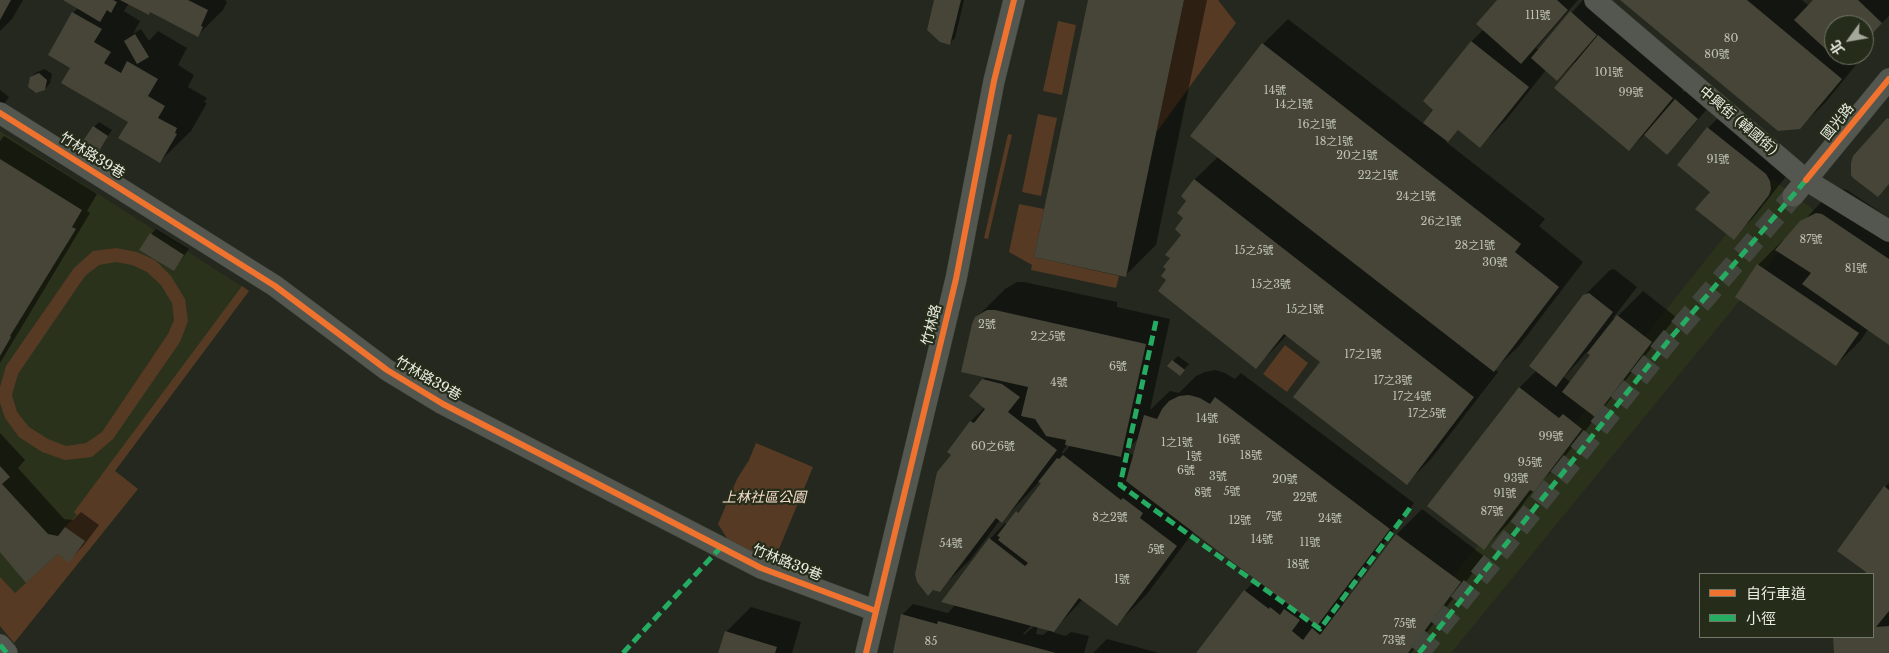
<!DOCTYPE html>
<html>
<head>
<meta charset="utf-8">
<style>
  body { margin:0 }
  #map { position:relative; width:1889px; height:653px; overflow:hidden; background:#25281e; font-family:"Libre Baskerville","Noto Sans TC",serif }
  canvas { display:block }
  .legend { position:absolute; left:1699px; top:573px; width:175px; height:65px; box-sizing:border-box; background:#262c1a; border:1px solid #737969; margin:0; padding:6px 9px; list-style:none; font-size:15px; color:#e7ece0 }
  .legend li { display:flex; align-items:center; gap:10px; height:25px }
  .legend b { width:25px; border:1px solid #737969 }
  .north { position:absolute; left:1824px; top:15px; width:50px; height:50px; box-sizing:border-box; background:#262c1a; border:1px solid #737969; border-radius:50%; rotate:238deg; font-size:14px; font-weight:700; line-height:20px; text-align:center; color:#e7ece0 }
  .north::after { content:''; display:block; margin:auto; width:18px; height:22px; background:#a3a79c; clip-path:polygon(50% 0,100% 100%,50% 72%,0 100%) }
</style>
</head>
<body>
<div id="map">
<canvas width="1889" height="653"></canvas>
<ul class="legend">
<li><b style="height:6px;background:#ef722f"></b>自行車道</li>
<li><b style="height:6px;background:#26ab63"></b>小徑</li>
</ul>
<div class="north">北</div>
</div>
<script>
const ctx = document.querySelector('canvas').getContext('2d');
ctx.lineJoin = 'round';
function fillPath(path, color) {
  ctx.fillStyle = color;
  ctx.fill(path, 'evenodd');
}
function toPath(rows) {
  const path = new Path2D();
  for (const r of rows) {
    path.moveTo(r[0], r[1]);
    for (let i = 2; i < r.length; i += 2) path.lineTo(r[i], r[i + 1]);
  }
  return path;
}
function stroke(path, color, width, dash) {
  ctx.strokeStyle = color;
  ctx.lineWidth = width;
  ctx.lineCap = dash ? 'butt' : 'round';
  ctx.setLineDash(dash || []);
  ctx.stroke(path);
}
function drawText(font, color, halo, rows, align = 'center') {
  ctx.font = font + ' "Libre Baskerville","Noto Sans TC",serif';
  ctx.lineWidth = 4.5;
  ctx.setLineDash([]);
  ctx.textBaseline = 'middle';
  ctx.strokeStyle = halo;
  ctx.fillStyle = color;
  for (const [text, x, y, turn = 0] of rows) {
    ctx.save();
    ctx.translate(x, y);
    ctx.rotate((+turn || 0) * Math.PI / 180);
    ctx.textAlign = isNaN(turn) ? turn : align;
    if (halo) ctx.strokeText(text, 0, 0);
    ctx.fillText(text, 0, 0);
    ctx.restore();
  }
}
const built = toPath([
  [0,131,249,291,115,471,138,489,14,643,0,626],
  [1771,178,1814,210,1451,653,1392,653]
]);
const green = toPath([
  [1184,0,1218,0,1236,23,1156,133],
  [1058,21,1076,25,1062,95,1043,91],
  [1038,114,1057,118,1041,196,1022,192],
  [1008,134,1012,135,988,239,984,238],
  [1019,204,1044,209,1034,257,1119,276,1116,288,1031,270,1032,265,1009,252],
  [116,248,137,252,155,260,171,276,185,299,188,321,180,342,113,439,92,457,65,460,42,452,19,437,5,418,0,403,0,387,6,366,74,268,93,251],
  [116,262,132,265,147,272,161,285,172,303,174,320,168,334,102,432,86,443,66,446,48,439,29,427,17,412,12,395,18,374,85,276,99,265],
  [242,286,249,291,115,471,138,489,14,643,0,626,0,577,15,593,58,554,68,562,84,541,65,527,77,515,74,512],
  [1285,345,1308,363,1287,392,1263,374],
  [756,443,813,467,774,561,730,543,718,524,737,479,749,460]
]);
const shadow = toPath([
  [0,0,23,0,12,19,0,31],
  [65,0,225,0,227,2,223,10,198,35,151,11,129,3,124,11,140,21,133,34,141,29,149,41,158,31,187,48,178,65,194,75,188,87,207,98,204,102,207,103,191,131,160,161,130,121,72,67,73,13,78,8],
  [935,0,964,0,955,38,950,43],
  [1089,0,1207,0,1156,245,1125,276],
  [1499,0,1578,0,1536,48,1539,50,1583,0,1611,0,1621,9,1608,25,1609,26,1624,11,1697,73,1682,91,1684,92,1695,80,1716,98,1686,134,1667,153,1645,134,1629,150,1575,62,1557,80,1546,70,1505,121,1480,146,1459,129,1446,142,1545,219,1539,226,1583,262,1519,346,1495,369,1498,372,1431,459,1406,484,1321,362,1287,335,1256,367,1168,280,1183,234,1188,200,1194,180,1218,157,1192,136,1263,44,1288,19,1424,124,1435,110,1424,101,1472,41,1483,30],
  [1622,0,1802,0,1809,6,1815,0,1889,0,1889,16,1864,41,1864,25,1834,25,1834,55,1864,55,1825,103,1799,128],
  [45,69,52,74,50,83,45,89,31,77,37,72],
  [0,90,9,97,0,110],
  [1728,108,1788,174,1753,218,1733,238,1711,192,1679,165,1708,128],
  [99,122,112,130,99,149,94,127],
  [4,136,97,194,87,211,90,213,0,363,0,141],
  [1842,189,1847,190,1889,218,1889,344,1868,329,1861,340,1836,365,1758,265,1783,240,1785,241,1827,196],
  [156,229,189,249,174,270,151,234],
  [1614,269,1637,287,1613,318,1615,319,1643,291,1676,317,1558,465,1536,487,1508,524,1483,549,1428,506,1520,387,1537,370,1584,296,1610,270],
  [1587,352,1592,355,1570,382,1564,377],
  [1017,282,1024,282,1117,302,1117,307,1170,319,1150,410,1170,391,1179,393,1196,376,1205,372,1215,370,1225,373,1235,379,1241,373,1414,503,1341,601,1345,603,1397,534,1422,509,1485,557,1411,653,1198,653,1245,591,1257,579,1194,531,1147,594,1117,624,1083,599,1052,632,1066,636,1071,632,1089,636,1084,653,894,653,902,615,913,604,948,613,956,604,990,539,1005,523,1007,525,1043,483,1040,481,1002,521,1000,520,970,560,939,590,952,454,948,452,971,421,985,407,983,380,987,376,976,318,1005,289],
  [1139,438,1134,456,1126,450],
  [1068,444,1071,445,1063,454,1062,452],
  [1032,625,1035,625,1024,635,1023,634],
  [1038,626,1050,629,1043,635,1036,634],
  [1178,356,1189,364,1180,374,1173,361],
  [0,433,25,460,18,468,64,519,73,520,81,512,99,525,84,545,69,561,57,552,0,551],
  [1889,483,1889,653,1836,653,1834,637,1873,637,1873,574,1866,574,1885,487],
  [751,607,801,622,792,653,720,653,726,632],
  [1107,639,1159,653,1093,653]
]);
const building = toPath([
  [0,0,11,0,0,20],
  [63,0,113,0,117,2,111,13,107,10,100,22],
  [120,0,188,0,208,10,201,26,203,27,198,37,150,12,149,15],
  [934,0,961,0,950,45,940,42,927,30],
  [1088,0,1184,0,1126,277,1034,257],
  [1497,0,1557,0,1568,10,1521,64,1476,24],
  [1620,0,1747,0,1842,79,1800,129,1778,131],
  [1813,0,1858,0,1882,23,1864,43,1864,25,1834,25,1834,55,1852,55,1843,65,1794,20],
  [1570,11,1597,35,1557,81,1531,58],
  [72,12,102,29,94,42,111,52,104,63,121,73,127,61,158,79,148,96,165,106,158,118,177,128,175,133,177,134,160,163,118,138,128,122,61,83,70,68,48,55],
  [135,34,149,57,137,64,124,41],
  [1598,35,1673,98,1629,151,1554,88],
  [1471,41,1529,87,1480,148,1458,130,1448,142,1423,123,1433,110,1423,101],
  [1262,43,1521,244,1515,252,1559,287,1494,372,1190,136],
  [39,73,47,80,45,90,36,93,28,87,30,77],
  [1675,99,1698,119,1667,155,1644,135],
  [1887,118,1889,119,1889,184,1878,197,1853,178,1851,175,1851,163,1853,156],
  [93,126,108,136,99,151,83,141],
  [1707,127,1766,174,1770,181,1771,189,1769,195,1734,240,1695,209,1710,192,1677,165],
  [0,159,82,210,72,227,76,229,10,336,11,337,0,356],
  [1194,179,1474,397,1407,485,1293,397,1320,362,1284,334,1256,369,1158,291,1166,280,1161,276,1166,269,1163,267,1170,258,1165,255,1181,235,1175,229,1183,218,1177,213,1186,201,1181,196],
  [1816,213,1822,214,1889,259,1889,345,1802,284,1811,273,1775,250,1800,221],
  [150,233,184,255,174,271,139,250],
  [1757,264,1859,333,1836,366,1735,297],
  [1589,293,1613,312,1556,387,1529,366,1583,295],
  [987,310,995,310,1146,344,1121,457,1065,445,1066,440,1046,436,1035,419,1021,416,1028,387,961,372,972,324,975,317],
  [1617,315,1652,342,1595,417,1562,392,1590,355,1587,353],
  [1172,360,1185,370,1180,376,1167,366],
  [982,379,1002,384,1020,397,1008,412,1057,450,1002,523,996,518,940,592,933,590,928,596,917,582,915,574,937,472,951,455,947,452,970,421,974,423,985,409,969,396],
  [1519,387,1559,418,1563,414,1582,429,1534,492,1530,490,1484,550,1427,506],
  [1189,395,1200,398,1210,404,1215,397,1390,529,1317,626,1126,481,1144,415,1157,419,1162,409,1169,401,1179,396],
  [1063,455,1121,500,1123,498,1143,513,1140,518,1177,546,1117,626,1079,598,1054,632,941,602,989,538,1025,566,1028,563,998,540,1000,537,997,536,1016,511,1018,513,1041,483,1038,482,1057,458,1059,459],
  [0,466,10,477,2,484,48,534,58,536,65,527,85,541,69,563,58,554,26,583,0,552],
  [1884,486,1889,490,1889,611,1876,627,1889,626,1889,653,1834,653,1833,637,1873,637,1873,574,1865,574,1866,572,1837,551],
  [1396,534,1461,582,1408,653,1196,653,1244,590,1269,609,1270,607,1280,615,1284,609,1300,620,1292,631,1303,640,1312,628,1320,635],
  [901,614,937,624,938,621,1056,653,893,653],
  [725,631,777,647,775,653,718,653]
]);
const streetTunnel = toPath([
  [1419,653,1669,340,1793,196]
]);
const street = toPath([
  [1595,0,1806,180,1889,231],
  [0,113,275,286,387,370,443,404,761,568,876,611],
  [1793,196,1889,79],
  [0,645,7,653],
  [866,653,956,279,994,81,1014,0]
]);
const quiet = toPath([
  [1156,321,1120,485,1320,629,1410,508],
  [0,645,7,653],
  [623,653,721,547],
  [1419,653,1669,340,1806,180]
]);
const cycleway = toPath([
  [0,113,275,286,387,370,443,404,761,568,876,611],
  [1806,180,1889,79],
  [866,653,956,279,994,81,1014,0]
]);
const numberNames = [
  ["111號",1538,16],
  ["80",1731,39],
  ["80號",1717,55],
  ["101號",1609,73],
  ["14號",1275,91],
  ["99號",1631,93],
  ["14之1號",1294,105],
  ["16之1號",1317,125],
  ["18之1號",1334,142],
  ["20之1號",1357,156],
  ["91號",1718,160],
  ["22之1號",1378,176],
  ["24之1號",1416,197],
  ["26之1號",1441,222],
  ["87號",1811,240],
  ["28之1號",1475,246],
  ["15之5號",1254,251],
  ["30號",1495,263],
  ["81號",1856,269],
  ["15之3號",1271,285],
  ["15之1號",1305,310],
  ["2號",987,325],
  ["2之5號",1048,337],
  ["17之1號",1363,355],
  ["6號",1118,367],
  ["17之3號",1393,381],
  ["4號",1059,383],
  ["17之4號",1412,397],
  ["17之5號",1427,414],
  ["14號",1207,419],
  ["99號",1551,437],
  ["16號",1229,440],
  ["1之1號",1177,443],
  ["60之6號",993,447],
  ["18號",1251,456],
  ["1號",1194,457],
  ["95號",1530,463],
  ["6號",1186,471],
  ["3號",1218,477],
  ["93號",1516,479],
  ["20號",1285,480],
  ["5號",1232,492],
  ["8號",1203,493],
  ["91號",1505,494],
  ["22號",1305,498],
  ["87號",1492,512],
  ["7號",1274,517],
  ["8之2號",1110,518],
  ["24號",1330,519],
  ["12號",1240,521],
  ["14號",1262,540],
  ["11號",1310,543],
  ["54號",951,544],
  ["5號",1156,550],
  ["18號",1298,565],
  ["1號",1122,580],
  ["75號",1405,624],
  ["73號",1394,641],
  ["85",931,642]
];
const streetNames = [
  ["中興街 (韓國街)",1738,121,40],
  ["國光路",1838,122,-51],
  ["竹林路39巷",92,156,32],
  ["竹林路",932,325,-76],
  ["竹林路39巷",428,379,30],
  ["竹林路39巷",787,563,22]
];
const parkNames = [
  ["上林社區公園",764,498]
];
fillPath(built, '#2a321b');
fillPath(green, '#563a24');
fillPath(shadow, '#0007');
fillPath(building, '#464538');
stroke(streetTunnel, '#42453b', 21, [21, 11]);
stroke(street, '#41453c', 22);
stroke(street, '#54574f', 21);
stroke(quiet, '#26ab63', 5, [10, 5]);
stroke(cycleway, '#ef722f', 6);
drawText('11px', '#bfc2b6', null, numberNames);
drawText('14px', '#e7ece0', '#262c1a', streetNames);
drawText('italic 14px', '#f8decc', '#262c1a', parkNames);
</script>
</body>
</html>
